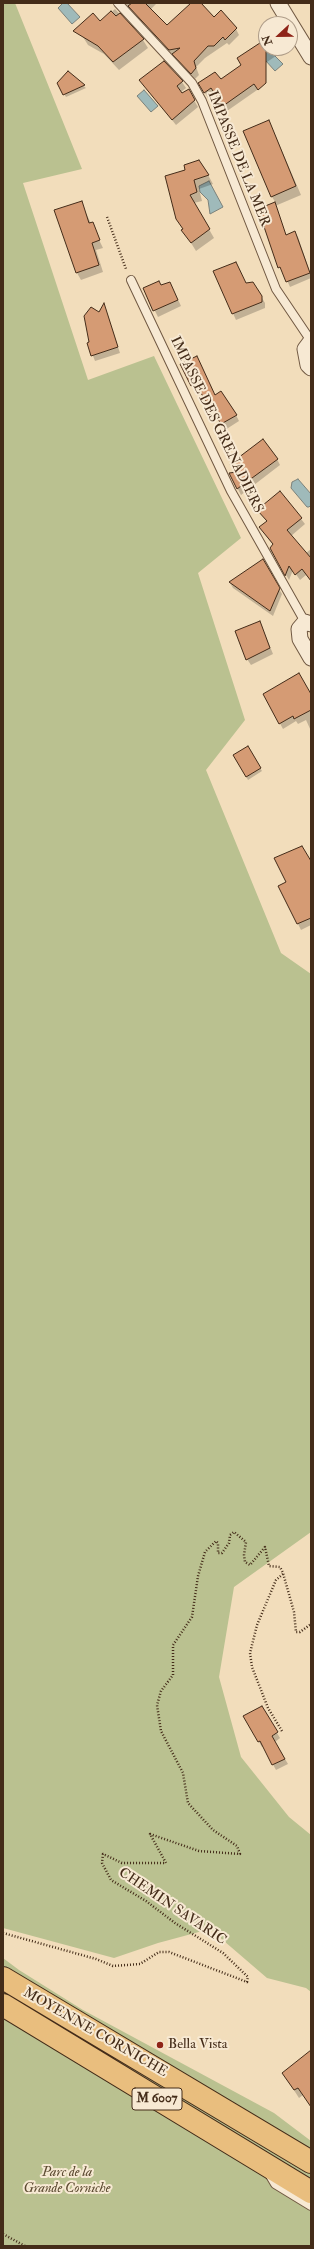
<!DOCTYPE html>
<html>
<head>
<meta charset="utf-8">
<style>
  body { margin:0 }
  #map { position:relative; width:314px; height:2249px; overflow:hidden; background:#f2ddbb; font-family:"IM FELL Double Pica",serif }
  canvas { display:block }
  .frame { position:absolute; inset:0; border:4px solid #442c19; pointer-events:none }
  .north { position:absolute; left:258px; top:16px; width:40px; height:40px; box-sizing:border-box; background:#f7e9d3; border:1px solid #af9d89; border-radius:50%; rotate:248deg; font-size:11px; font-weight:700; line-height:16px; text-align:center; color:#442c19 }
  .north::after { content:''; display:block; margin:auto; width:14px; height:18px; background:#8f2418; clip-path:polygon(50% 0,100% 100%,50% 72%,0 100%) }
</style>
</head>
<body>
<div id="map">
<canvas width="314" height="2249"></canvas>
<div class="frame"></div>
<div class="north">N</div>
</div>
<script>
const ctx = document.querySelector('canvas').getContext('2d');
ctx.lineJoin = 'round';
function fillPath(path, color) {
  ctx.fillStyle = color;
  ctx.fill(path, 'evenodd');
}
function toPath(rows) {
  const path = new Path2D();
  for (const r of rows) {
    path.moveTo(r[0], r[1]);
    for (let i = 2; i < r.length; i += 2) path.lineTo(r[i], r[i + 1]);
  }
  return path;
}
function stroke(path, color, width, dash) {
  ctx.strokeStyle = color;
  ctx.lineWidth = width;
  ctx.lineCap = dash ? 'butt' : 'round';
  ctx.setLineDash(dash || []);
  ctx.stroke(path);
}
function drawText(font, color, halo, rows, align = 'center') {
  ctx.font = font + ' "IM FELL Double Pica",serif';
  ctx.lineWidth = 4;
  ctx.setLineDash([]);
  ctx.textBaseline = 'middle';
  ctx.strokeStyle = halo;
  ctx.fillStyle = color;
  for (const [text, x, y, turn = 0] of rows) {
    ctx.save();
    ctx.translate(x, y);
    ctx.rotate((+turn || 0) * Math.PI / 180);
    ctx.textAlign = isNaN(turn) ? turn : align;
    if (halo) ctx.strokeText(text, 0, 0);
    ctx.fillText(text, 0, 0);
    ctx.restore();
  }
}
const green = toPath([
  [3,3,15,3,82,169,23,183,88,380,154,356,241,538,198,573,245,720,206,770,281,953,311,974,311,1532,234,1587,219,1677,241,1757,289,1817,311,1835,311,1992,306,1988,267,1978,210,1929,158,1943,114,1958,3,1928],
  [3,1958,19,1970,83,2010,274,2113,311,2141,311,2246,3,2246]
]);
const water = toPath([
  [63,3,67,3,80,17,72,24,58,8,63,3],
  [267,48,283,64,275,71,256,50,267,48],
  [144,90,158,106,151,112,137,96,144,90],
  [209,181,223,207,210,214,208,200,200,192,199,186,209,181],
  [298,479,311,494,311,505,309,507,307,507,291,488,292,482,298,479]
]);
const shadow = toPath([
  [124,3,157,3,150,10,167,27,192,3,199,3,214,18,236,29,239,35,229,45,227,43,205,58,196,67,199,75,195,79],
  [115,9,143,40,148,48,119,70,104,54,88,45,83,37],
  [266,40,266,48,286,49,251,73,260,88,227,111,215,93,208,98,199,83,220,80,242,65],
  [68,73,86,88,66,97,58,83],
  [140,80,182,82,186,88,181,92,182,94,188,90,198,107,176,125],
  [273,130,301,195,275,206,286,236,295,232,298,237,311,275,311,278,290,287,283,271,279,267,259,210,276,203,272,197],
  [186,170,208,175,213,184,199,189,202,201,194,203,214,238,196,251,183,230],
  [81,203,103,248,96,250,103,272,81,280,77,273],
  [214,272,246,284,253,283,265,303,265,308,236,320],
  [144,289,173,289,181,306,158,317],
  [104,305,120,353,95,361,88,343],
  [181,365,236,415,239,421,225,430,199,389,195,391],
  [277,459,280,465,241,495,230,474,237,473,231,464],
  [280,492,305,524,291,536,306,553,311,549,311,581,306,575,300,580,293,570,289,580,271,548,273,545,264,533,267,522,259,510],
  [263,560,282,594,273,616,233,588,230,583],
  [260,622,273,654,251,665,247,659],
  [264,694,311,696,311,731,306,720,298,724,296,721,283,729],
  [247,748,262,771,248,780,235,755],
  [302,847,311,863,311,925,301,930,279,886,287,883],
  [262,1708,280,1738,275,1742,288,1764,276,1770,263,1746,262,1747,244,1716],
  [311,2054,311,2106,303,2095,299,2098,288,2081]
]);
const building = toPath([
  [132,3,145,3,167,25,191,3,201,3,214,17,221,10,237,28,225,40,223,37,214,46,208,46,194,61,196,68,191,74,172,54,180,48,169,50,128,6,132,3],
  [111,11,116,16,120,13,144,39,113,62,98,46,73,31,93,13,100,21,111,11],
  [266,39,266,83,258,90,254,84,223,106,211,88,204,93,198,83,215,72,221,79,241,65,237,58,266,39],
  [164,61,183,81,177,86,182,93,189,89,195,100,172,120,139,80,164,61],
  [68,71,85,85,63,95,57,83,68,71],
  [269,120,296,186,271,197,243,131,269,120],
  [199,160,209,175,194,180,197,192,190,195,210,229,191,243,181,230,183,229,176,219,165,176,185,170,184,165,199,160],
  [82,201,89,223,93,222,100,240,92,243,99,265,76,273,54,210,82,201],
  [275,202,286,235,295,231,310,273,286,282,280,267,278,268,258,209,275,202],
  [236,262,246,283,253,282,262,296,262,302,232,314,213,271,236,262],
  [159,281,161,285,170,282,178,300,153,311,143,288,159,281],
  [104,303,118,347,91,356,87,343,89,342,84,316,91,307,99,312,104,303],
  [197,356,215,395,221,391,237,415,221,424,195,384,191,386,180,364,197,356],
  [263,439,278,459,237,489,229,473,237,472,230,464,263,439],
  [280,491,302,518,287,530,311,558,311,581,302,569,295,575,289,566,285,576,270,548,273,544,259,527,267,521,257,510,280,491],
  [263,559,280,588,270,611,229,582,263,559],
  [260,621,270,648,246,660,235,631,260,621],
  [299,673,311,694,311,710,294,719,293,716,279,724,263,694,299,673],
  [248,746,261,768,246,777,233,755,248,746],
  [302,846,311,861,311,918,297,924,278,886,286,882,274,858,302,846],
  [262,1706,278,1732,272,1736,285,1759,272,1765,260,1741,258,1742,243,1716,262,1706],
  [311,2050,311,2107,298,2088,294,2090,282,2073,311,2050]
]);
const path = toPath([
  [107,217,126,269],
  [282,1731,268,1708,252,1667,250,1653,257,1625,276,1580,283,1574],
  [3,1933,96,1959,113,1966,140,1964,159,1952,169,1952,247,1982,248,1977,223,1953,175,1923,146,1901,111,1880,102,1863,103,1854,122,1863,166,1863,150,1834,199,1851,240,1854,237,1846,213,1830,188,1803,183,1773,161,1731,157,1705,161,1691,173,1675,173,1645,192,1617,198,1576,205,1552,216,1541,218,1543,218,1553,222,1553,229,1543,230,1535,234,1532,246,1542,244,1555,245,1562,250,1565,265,1547,269,1566,280,1567,283,1573,294,1612,296,1632,300,1632,311,1624],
  [3,2234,25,2246]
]);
const lane = toPath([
  [118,3,192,83,202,101,276,289,311,341],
  [131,280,231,491,305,622],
  [269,2174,275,2184,311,2206]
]);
const street = toPath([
  [278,3,311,57],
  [311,341,305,349,308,365,311,368],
  [311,624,305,622,299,629,300,639,311,658]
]);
const primary = toPath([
  [3,1978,311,2162],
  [3,2005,311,2192]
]);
const markers = [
  [160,2045,4,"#8f2418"]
];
const shields = [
  [157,2099,50]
];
const shieldNames = [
  ["M 6007",157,2099]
];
const streetNames = [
  ["IMPASSE DE LA MER",238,159,68],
  ["IMPASSE DES GRENADIERS",216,425,64],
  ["CHEMIN SAVARIC",172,1907,34],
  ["MOYENNE CORNICHE",95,2033,30]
];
const poiNames = [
  ["Bella Vista",168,2045]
];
const parkNames = [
  ["Parc de la",67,2173],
  ["Grande Corniche",67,2189]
];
fillPath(green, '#bac190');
fillPath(water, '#9fbaba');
stroke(water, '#7b817a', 1);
fillPath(shadow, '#0003');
fillPath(building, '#d59b74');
stroke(building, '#442c19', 1);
stroke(lane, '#705842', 10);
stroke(street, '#705842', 17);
stroke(primary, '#442c19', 24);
stroke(path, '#442c19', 2.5, [1, 2]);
stroke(lane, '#f7e9d3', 8);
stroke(street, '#f7e9d3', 15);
stroke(primary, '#e9be7e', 22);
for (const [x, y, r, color] of markers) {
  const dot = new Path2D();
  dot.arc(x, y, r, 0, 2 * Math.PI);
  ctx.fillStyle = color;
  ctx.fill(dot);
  stroke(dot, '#f7e9d3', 1.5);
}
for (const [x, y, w] of shields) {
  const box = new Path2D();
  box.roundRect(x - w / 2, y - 11, w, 22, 3);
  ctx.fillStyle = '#f7e9d3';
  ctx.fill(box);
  stroke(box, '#442c19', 1);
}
drawText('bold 13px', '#442c19', null, shieldNames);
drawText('14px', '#442c19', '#f7e9d3', streetNames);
drawText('14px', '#442c19', '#f7e9d3', poiNames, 'left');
drawText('italic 14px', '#5c4a31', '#f7e9d3', parkNames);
</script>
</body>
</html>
